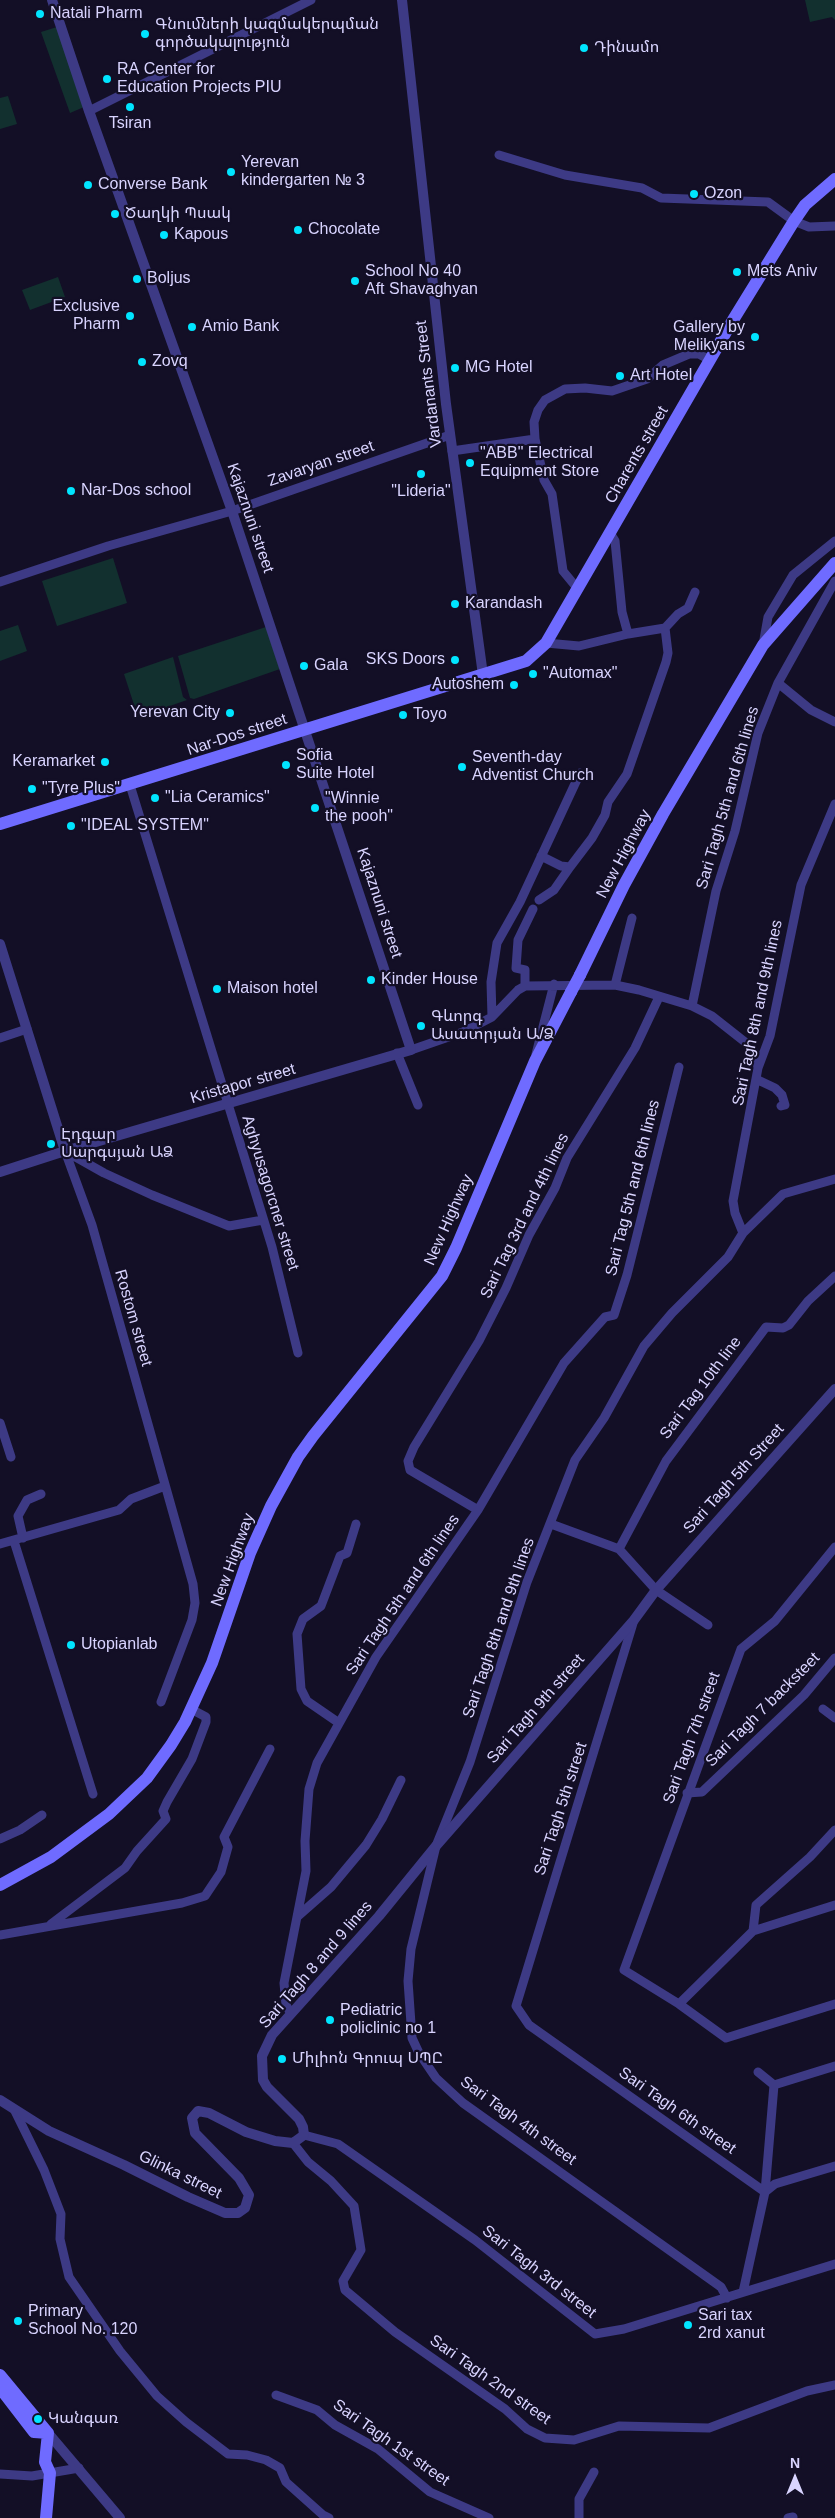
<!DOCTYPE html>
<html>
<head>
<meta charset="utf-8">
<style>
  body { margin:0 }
  #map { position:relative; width:835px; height:2518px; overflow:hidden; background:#130f26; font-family:Helvetica,sans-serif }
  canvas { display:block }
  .north { position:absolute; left:770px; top:2453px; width:50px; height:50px; -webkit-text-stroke:4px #130f26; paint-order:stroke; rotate:0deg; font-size:14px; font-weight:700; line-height:20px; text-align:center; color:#d9d4ff }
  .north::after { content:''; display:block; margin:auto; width:18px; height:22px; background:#d9d4ff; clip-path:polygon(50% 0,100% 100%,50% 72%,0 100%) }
</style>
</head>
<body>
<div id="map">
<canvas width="835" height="2518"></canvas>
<div class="north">N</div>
</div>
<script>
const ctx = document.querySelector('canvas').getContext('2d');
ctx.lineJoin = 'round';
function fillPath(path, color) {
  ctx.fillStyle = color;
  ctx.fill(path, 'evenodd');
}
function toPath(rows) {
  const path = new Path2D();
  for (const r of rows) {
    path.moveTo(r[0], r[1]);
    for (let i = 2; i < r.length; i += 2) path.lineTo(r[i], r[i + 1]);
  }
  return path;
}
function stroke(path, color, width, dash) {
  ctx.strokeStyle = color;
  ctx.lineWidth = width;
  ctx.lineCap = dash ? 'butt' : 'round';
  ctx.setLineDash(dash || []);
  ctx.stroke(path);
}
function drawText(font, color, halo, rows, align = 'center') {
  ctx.font = font + ' Helvetica,"Noto Sans Armenian",sans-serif';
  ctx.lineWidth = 4.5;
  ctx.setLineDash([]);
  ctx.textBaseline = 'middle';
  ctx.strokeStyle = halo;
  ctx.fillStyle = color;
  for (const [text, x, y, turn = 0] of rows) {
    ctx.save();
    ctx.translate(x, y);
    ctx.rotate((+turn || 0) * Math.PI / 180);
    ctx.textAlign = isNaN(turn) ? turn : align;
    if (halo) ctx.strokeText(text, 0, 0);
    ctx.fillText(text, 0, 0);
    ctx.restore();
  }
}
const green = toPath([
  [805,0,835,0,835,20,832,17,810,22],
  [57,27,84,107,70,113,41,32],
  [8,96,17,124,0,129,0,98],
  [58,277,65,297,30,310,22,290],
  [113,558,127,603,57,626,42,581],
  [18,625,27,651,0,661,0,631],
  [266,627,280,669,194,699,190,698,178,656],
  [173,657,183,697,187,700,138,717,124,674]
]);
const minor = toPath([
  [89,111,311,0],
  [499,155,565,175,642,188,661,198,768,202,794,221,809,227,835,226],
  [452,451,535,439],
  [610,533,615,541,622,612,628,634],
  [0,582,108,546,232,511,450,435],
  [577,588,563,571,552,494,544,480,535,439,534,422,538,410,545,400,565,389,585,388,612,391,647,379,663,365,689,354,699,354,710,360],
  [546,643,579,646,628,634,665,628,678,614,688,608,695,592],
  [763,645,768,617,793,575,835,541],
  [778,683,811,710,835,722],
  [130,785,272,1247,298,1353],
  [541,856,561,866,570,867,592,838,605,815,608,802,627,774,666,662,668,653,665,628],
  [539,900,554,890,570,867],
  [615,985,632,918],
  [525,986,525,970,516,968,518,940,533,909],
  [692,1006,716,891,735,831,758,733,778,683,835,581],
  [492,1017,491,982,497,943,520,902,580,773],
  [0,1038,27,1029],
  [411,1050,463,1032,492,1017,518,990,525,986,615,985,639,990,692,1006,712,1016,745,1042,756,1054,758,1068],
  [397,1053,418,1105],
  [536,1054,554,984],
  [758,1080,775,1088,782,1095,785,1105,781,1106],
  [65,1151,92,1225,193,1584,195,1603,192,1620,161,1702],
  [65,1151,104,1173,152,1195,229,1226,263,1220],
  [743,1233,735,1213,733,1201,758,1068,770,1036,801,885,835,804],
  [0,1423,11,1457],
  [478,1510,410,1470,408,1461,414,1447,479,1341,506,1288,529,1235,555,1188,567,1158,635,1048,659,997],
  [551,1524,619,1549,656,1590,708,1625],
  [23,1538,18,1516,27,1500,41,1494],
  [14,1541,93,1794],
  [0,1544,119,1510,131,1499,165,1486],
  [835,1547,775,1621,741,1649,624,1970,679,2004,726,2038,835,2004],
  [619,1549,666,1461,766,1327,783,1328,789,1325,808,1301,835,1276],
  [634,1620,516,2006,529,2025,765,2192,775,2184,835,2166],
  [823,1709,835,1718],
  [339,1723,307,1701,301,1689,297,1634,303,1619,321,1606,340,1556,347,1553,356,1524],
  [687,1793,702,1792,804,1695,835,1658],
  [0,1839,20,1830,42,1815],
  [298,1916,331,1887,366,1845,382,1819,401,1780],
  [51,1924,125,1868,137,1851,166,1819,163,1811,167,1802,192,1759,206,1722,206,1717,191,1709],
  [753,1931,835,1905],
  [0,1935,182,1903,205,1896,221,1872,228,1847,224,1837,270,1749],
  [679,2004,753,1931,756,1905,810,1857,835,1830],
  [291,2014,286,2005,284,1983,306,1871,305,1841,309,1789,317,1763,376,1657,478,1510,564,1363,605,1317,614,1315,627,1275,679,1067],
  [758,2072,774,2085],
  [774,2085,835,2066],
  [15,2111,44,2170,61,2214,60,2239,69,2277,120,2351,157,2396,186,2422,228,2454,247,2455,266,2460,280,2468,286,2482,323,2515,329,2518],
  [304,2135,338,2144,475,2240,595,2334,624,2329,835,2264],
  [293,2143,308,2162,331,2181,354,2206,361,2250,343,2281,345,2290,395,2332,505,2409,527,2429,545,2438,574,2440,619,2426,709,2428,807,2391,835,2385],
  [743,2292,765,2192,774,2085],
  [727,2298,721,2287,463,2103,436,2078,419,2053,412,2038,408,1981,411,1949,436,1846,470,1762,527,1582,575,1460,604,1418,644,1346,672,1313,728,1257,743,1233,783,1194,835,1179],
  [276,2395,317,2410,335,2425,378,2449,430,2492,489,2518],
  [0,2474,32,2476,79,2468],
  [579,2518,579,2499,594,2472],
  [788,2518,793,2517]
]);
const tertiary = toPath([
  [402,0,446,404,483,675],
  [0,944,65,1151],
  [0,1172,65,1151,411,1050,232,511,89,111,52,0],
  [0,2100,49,2131,124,2165,188,2197,225,2213,238,2213,245,2208,249,2195,239,2178,195,2133,192,2118,198,2111,209,2113,246,2132,275,2141,293,2143,304,2135,303,2127,299,2119,267,2087,263,2080,262,2056,272,2035,379,1916,436,1846,634,1620,656,1590,835,1389],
  [48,2433,120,2518]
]);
const secondary = toPath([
  [0,824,526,661,546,643,733,320,794,221,805,205,835,179],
  [580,975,624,885,663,814,763,645,835,563],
  [0,1885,51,1857,109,1814,147,1778,171,1745,185,1722,212,1663,250,1553,271,1506,298,1457,313,1436,442,1276,456,1248,535,1061,571,992],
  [0,2375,48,2433],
  [0,2388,34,2432,48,2433],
  [46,2518,50,2473,45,2462,48,2433]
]);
const secondaryBridge = toPath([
  [571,992,580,975]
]);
const markers = [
  [40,14,5,"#00e5ff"],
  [145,34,5,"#00e5ff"],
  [584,48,5,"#00e5ff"],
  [107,79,5,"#00e5ff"],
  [130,107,5,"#00e5ff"],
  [231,172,5,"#00e5ff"],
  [88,185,5,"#00e5ff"],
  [694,194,5,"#00e5ff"],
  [115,214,5,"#00e5ff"],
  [298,230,5,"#00e5ff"],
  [164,235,5,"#00e5ff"],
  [737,272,5,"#00e5ff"],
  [137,279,5,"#00e5ff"],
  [355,281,5,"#00e5ff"],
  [130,316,5,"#00e5ff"],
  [192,327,5,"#00e5ff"],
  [755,337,5,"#00e5ff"],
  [142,362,5,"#00e5ff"],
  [455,368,5,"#00e5ff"],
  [620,376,5,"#00e5ff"],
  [470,463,5,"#00e5ff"],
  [421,474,5,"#00e5ff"],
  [71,491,5,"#00e5ff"],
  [455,604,5,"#00e5ff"],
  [455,660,5,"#00e5ff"],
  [304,666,5,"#00e5ff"],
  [533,674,5,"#00e5ff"],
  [514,685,5,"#00e5ff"],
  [230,713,5,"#00e5ff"],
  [403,715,5,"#00e5ff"],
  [105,762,5,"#00e5ff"],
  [286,765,5,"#00e5ff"],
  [462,767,5,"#00e5ff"],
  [32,789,5,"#00e5ff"],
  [155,798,5,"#00e5ff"],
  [315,808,5,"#00e5ff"],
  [71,826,5,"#00e5ff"],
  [371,980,5,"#00e5ff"],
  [217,989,5,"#00e5ff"],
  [421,1026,5,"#00e5ff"],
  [51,1144,5,"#00e5ff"],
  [71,1645,5,"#00e5ff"],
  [330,2020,5,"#00e5ff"],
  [282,2059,5,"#00e5ff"],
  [18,2321,5,"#00e5ff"],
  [688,2325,5,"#00e5ff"],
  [38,2419,5,"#00e5ff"]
];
const poiNames = [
  ["Natali Pharm",50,14],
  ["Գնումների կազմակերպման",155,25],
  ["գործակալություն",155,43],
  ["Դինամո",594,48],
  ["RA Center for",117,70],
  ["Education Projects PIU",117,88],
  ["Tsiran",130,124,"center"],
  ["Yerevan",241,163],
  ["kindergarten № 3",241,181],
  ["Converse Bank",98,185],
  ["Ozon",704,194],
  ["Ծաղկի Պսակ",125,214],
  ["Chocolate",308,230],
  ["Kapous",174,235],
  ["School No 40",365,272],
  ["Aft Shavaghyan",365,290],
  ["Mets Aniv",747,272],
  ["Boljus",147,279],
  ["Exclusive",120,307,"right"],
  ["Pharm",120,325,"right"],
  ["Amio Bank",202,327],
  ["Gallery by",745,328,"right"],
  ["Melikyans",745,346,"right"],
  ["Zovq",152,362],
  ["MG Hotel",465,368],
  ["Art Hotel",630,376],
  ["\"ABB\" Electrical",480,454],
  ["Equipment Store",480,472],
  ["Nar-Dos school",81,491],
  ["\"Lideria\"",421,492,"center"],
  ["Karandash",465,604],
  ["SKS Doors",445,660,"right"],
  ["Gala",314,666],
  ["\"Automax\"",543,674],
  ["Autoshem",504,685,"right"],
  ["Yerevan City",220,713,"right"],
  ["Toyo",413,715],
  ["Sofia",296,756],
  ["Suite Hotel",296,774],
  ["Seventh-day",472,758],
  ["Adventist Church",472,776],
  ["Keramarket",95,762,"right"],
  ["\"Tyre Plus\"",42,789],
  ["\"Lia Ceramics\"",165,798],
  ["\"Winnie",325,799],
  ["the pooh\"",325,817],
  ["\"IDEAL SYSTEM\"",81,826],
  ["Kinder House",381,980],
  ["Maison hotel",227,989],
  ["Գևորգ",431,1017],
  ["Ասատրյան Ա/Ձ",431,1035],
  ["Էդգար",61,1135],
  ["Սարգսյան ԱՁ",61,1153],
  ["Utopianlab",81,1645],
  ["Pediatric",340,2011],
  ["policlinic no 1",340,2029],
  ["Միլիոն Գրուպ ՍՊԸ",292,2059],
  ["Primary",28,2312],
  ["School No. 120",28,2330],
  ["Sari tax",698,2316],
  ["2rd xanut",698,2334],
  ["Կանգառ",48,2419]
];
const streetNames = [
  ["Vardanants Street",429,384,-97],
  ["Charents street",637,455,-60],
  ["Zavaryan street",321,464,-19],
  ["Kajaznuni street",250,518,71],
  ["Nar-Dos street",237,735,-18],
  ["Sari Tagh 5th and 6th lines",728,798,-74],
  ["New Highway",624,854,-62],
  ["Kajaznuni street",379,903,72],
  ["Sari Tagh 8th and 9th lines",758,1013,-78],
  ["Kristapor street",243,1084,-16],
  ["Sari Tag 5th and 6th lines",633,1188,-76],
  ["Aghyusagorcner street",270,1193,73],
  ["Sari Tag 3rd and 4th lines",525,1216,-64],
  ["New Highway",449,1220,-66],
  ["Rostom street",133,1318,74],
  ["Sari Tag 10th line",701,1388,-53],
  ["Sari Tagh 5th Street",734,1479,-48],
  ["New Highway",233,1560,-70],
  ["Sari Tagh 5th and 6th lines",403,1595,-56],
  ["Sari Tagh 8th and 9th lines",499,1628,-71],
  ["Sari Tagh 9th street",536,1709,-49],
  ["Sari Tagh 7 backsteet",763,1710,-45],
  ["Sari Tagh 7th street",692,1738,-70],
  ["Sari Tagh 5th street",561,1809,-72],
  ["Sari Tagh 8 and 9 lines",316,1965,-49],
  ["Sari Tagh 6th street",677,2111,35],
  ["Sari Tagh 4th street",518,2121,36],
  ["Glinka street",180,2175,26],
  ["Sari Tagh 3rd street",539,2272,38],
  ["Sari Tagh 2nd street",490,2380,35],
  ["Sari Tagh 1st street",391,2443,35]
];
fillPath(green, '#12302f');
stroke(minor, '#3d3a85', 9);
stroke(tertiary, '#3d3a85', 10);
stroke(secondary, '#6f6bff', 12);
stroke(secondaryBridge, '#6f6bff', 12);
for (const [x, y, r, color] of markers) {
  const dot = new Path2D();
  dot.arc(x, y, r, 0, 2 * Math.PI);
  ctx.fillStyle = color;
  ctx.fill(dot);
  stroke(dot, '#130f26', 2);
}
drawText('16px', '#d9d4ff', '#130f26', poiNames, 'left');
drawText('16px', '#d9d4ff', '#130f26', streetNames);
</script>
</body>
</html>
